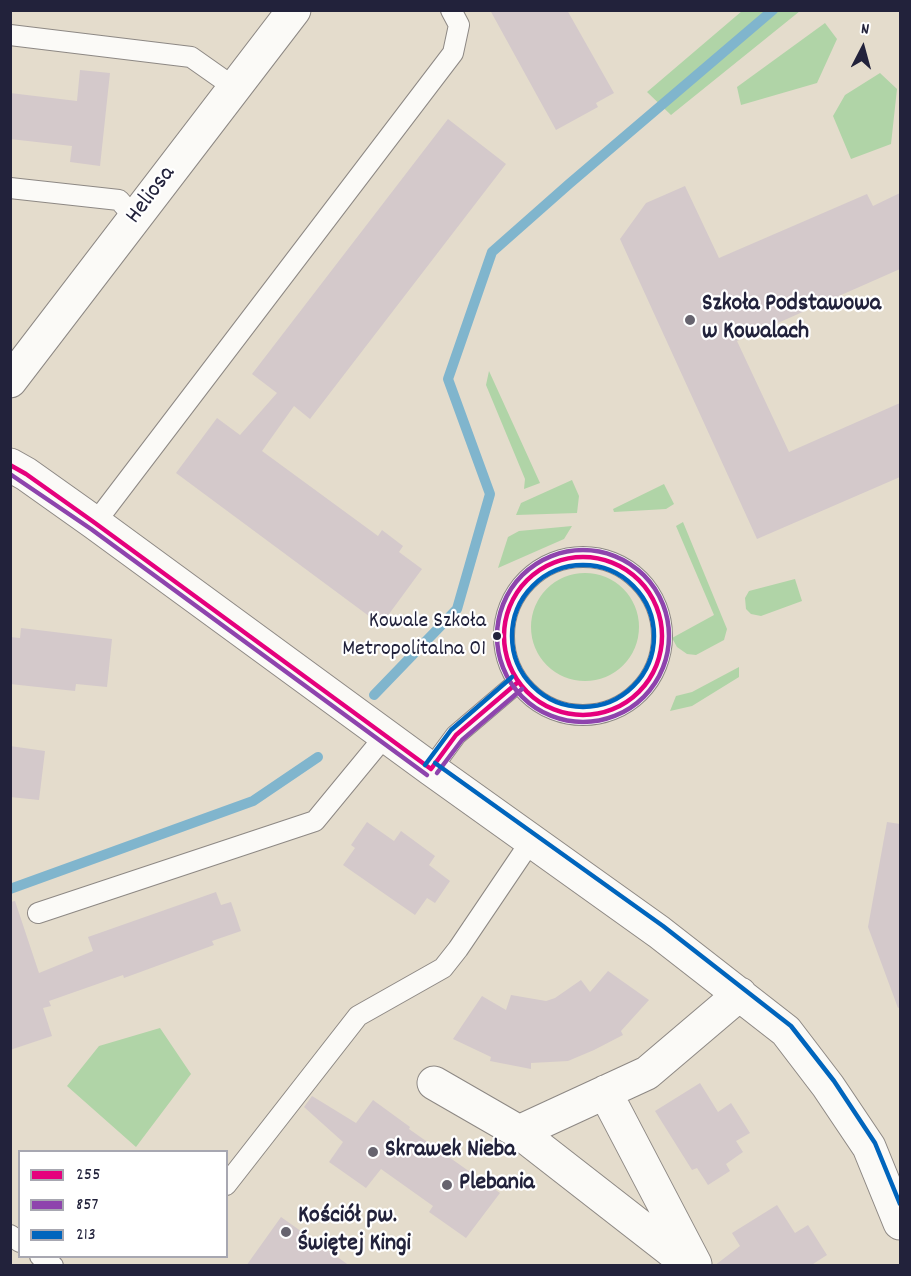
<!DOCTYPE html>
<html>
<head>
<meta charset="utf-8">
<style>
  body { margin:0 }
  #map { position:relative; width:911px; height:1276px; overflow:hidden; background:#e4dccc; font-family:Dekko,sans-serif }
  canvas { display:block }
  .frame { position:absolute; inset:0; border:12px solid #22223b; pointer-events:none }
  .legend { position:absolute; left:18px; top:1150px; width:210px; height:108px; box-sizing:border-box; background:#fff; border:2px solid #a7a7b1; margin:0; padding:8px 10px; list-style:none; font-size:18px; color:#22223b }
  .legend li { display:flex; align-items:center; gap:12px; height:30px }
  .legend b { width:30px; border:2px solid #a7a7b1 }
  .north { position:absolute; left:833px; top:18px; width:60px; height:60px; -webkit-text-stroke:4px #fff; paint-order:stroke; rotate:6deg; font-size:16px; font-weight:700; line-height:24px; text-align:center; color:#22223b }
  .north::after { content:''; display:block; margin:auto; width:21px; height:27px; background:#22223b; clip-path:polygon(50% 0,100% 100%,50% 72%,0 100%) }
</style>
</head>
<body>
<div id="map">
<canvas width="911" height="1276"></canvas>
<div class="frame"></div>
<ul class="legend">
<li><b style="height:8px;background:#e5007d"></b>255</li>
<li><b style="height:8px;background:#8e44ad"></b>857</li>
<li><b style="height:8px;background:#0065bd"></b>213</li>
</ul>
<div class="north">N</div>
</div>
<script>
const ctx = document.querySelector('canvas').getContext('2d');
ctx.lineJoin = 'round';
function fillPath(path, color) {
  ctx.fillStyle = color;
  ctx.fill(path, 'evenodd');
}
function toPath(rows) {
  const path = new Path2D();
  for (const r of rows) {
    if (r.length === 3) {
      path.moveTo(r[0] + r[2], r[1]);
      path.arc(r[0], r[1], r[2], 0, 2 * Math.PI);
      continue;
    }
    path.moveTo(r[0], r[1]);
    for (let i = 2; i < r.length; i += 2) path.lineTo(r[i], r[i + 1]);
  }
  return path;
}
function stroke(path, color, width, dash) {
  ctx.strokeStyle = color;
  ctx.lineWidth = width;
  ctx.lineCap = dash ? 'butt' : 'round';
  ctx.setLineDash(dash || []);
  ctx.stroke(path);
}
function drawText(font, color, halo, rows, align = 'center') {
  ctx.font = font + ' Dekko,sans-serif';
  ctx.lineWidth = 4.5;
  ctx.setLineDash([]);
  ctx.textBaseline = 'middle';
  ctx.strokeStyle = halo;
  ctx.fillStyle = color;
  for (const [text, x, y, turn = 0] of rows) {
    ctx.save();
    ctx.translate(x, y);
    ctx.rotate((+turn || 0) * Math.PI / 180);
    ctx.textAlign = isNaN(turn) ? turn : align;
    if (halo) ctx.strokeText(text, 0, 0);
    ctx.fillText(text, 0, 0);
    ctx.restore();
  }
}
const green = toPath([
  [742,11,800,11,671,115,647,92],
  [825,23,837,39,817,83,741,105,737,87],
  [880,73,897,89,891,144,851,159,833,116,845,95],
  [489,371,540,483,524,489,525,479,486,385],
  [572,480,579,496,577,513,516,515,521,503],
  [664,484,674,504,666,509,614,512,613,509],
  [683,522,727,629,724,640,696,655,687,654,677,647,672,638,714,615,676,526],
  [572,526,564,539,498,568,508,537,519,531],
  [585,627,54],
  [795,579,802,601,761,616,751,614,746,609,745,598,749,591],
  [739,667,739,677,692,706,670,711,676,696,692,692],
  [160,1028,191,1074,136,1147,67,1086,99,1046]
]);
const stream = toPath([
  [374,695,457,609,490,494,448,379,492,252,569,184,773,10],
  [10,889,253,801,318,757]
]);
const building = toPath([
  [490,10,567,10,614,93,596,103,598,107,556,130],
  [80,70,110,73,100,166,70,162,72,146,10,139,10,93,77,101],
  [448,119,506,164,310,419,294,406,262,451,378,536,382,530,403,546,399,552,422,569,381,625,176,473,217,418,240,435,277,393,252,374],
  [685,186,719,258,867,194,873,206,900,193,900,269,737,341,789,452,900,403,900,477,757,539,620,239,646,203],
  [21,628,112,639,107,687,76,684,75,691,10,684,10,637,20,638],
  [10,746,45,751,39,800,10,797],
  [367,822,394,841,401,831,435,856,429,865,450,881,435,903,427,898,415,915,343,865,355,848,351,845],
  [887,822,900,824,900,1007,898,1008,868,927],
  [216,892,221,905,231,902,241,931,212,941,214,945,124,978,123,975,49,1001,51,1006,43,1008,52,1036,10,1050,10,902,15,901,39,973,93,951,88,937],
  [608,971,649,1000,621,1031,623,1035,594,1050,568,1061,531,1063,531,1069,490,1061,491,1057,453,1039,482,996,506,1010,511,995,546,1001,555,998,581,980,590,992],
  [700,1083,718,1112,731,1103,750,1133,736,1141,743,1152,726,1164,730,1171,708,1185,697,1168,692,1170,655,1111],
  [312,1096,356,1123,373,1100,410,1127,409,1129,500,1193,466,1238,429,1212,433,1206,381,1169,366,1188,329,1162,343,1142,304,1107],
  [777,1205,795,1233,808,1225,827,1255,810,1266,714,1266,740,1246,732,1233],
  [281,1217,350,1266,246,1266]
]);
const lane = toPath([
  [10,35,191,57,235,88],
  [10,188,119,200,135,218],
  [95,523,453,53,459,25,451,10],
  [583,636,79],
  [431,769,456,735,517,683],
  [38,913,315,821,385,736],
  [226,1185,358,1016,443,968,458,949,531,841],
  [10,1235,20,1242],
  [40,1256,53,1266]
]);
const street = toPath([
  [10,381,294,10],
  [10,465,26,474,95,523,431,769,659,932,786,1031,828,1086,869,1147,900,1223],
  [434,1083,519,1132,647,1073,740,994],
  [605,1092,695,1264],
  [519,1132,691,1266]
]);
const bus1 = toPath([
  [10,465,26,474,95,523,431,769],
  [583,636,79],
  [431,769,456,735,517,683]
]);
const bus2 = toPath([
  [10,474,91,529,427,775],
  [583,636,86],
  [437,773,462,740,522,689]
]);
const bus3 = toPath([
  [583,636,71],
  [435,763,663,926,791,1026,834,1081,875,1143,900,1204],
  [425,765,451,730,512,677]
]);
const markers = [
  [690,320,6,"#66636e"],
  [497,636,5,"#22223b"],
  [373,1152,6,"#66636e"],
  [447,1185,6,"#66636e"],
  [286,1232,6,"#66636e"]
];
const busNames = [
  ["Kowale Szkoła",486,623],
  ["Metropolitalna 01",486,651]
];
const streetNames = [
  ["Heliosa",152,196,-53]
];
const poiNames = [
  ["Szkoła Podstawowa",702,306],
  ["w Kowalach",702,334],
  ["Skrawek Nieba",385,1152],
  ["Plebania",459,1185],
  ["Kościół pw.",298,1218],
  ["Świętej Kingi",298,1246]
];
fillPath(green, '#b0d4a7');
stroke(stream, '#80b5cd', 10);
fillPath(building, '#d4c9cb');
stroke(lane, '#8d8884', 22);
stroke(street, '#8d8884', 35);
stroke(lane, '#fbfaf7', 20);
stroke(street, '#fbfaf7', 33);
stroke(bus1, '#e5007d', 4.5);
stroke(bus2, '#8e44ad', 4.5);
stroke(bus3, '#0065bd', 4.5);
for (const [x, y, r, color] of markers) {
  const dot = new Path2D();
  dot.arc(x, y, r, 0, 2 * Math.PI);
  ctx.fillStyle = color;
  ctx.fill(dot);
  stroke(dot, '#fff', 2);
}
drawText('22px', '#22223b', '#fff', busNames, 'right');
drawText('24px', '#22223b', '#fff', streetNames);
drawText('bold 24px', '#22223b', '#fff', poiNames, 'left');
</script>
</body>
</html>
